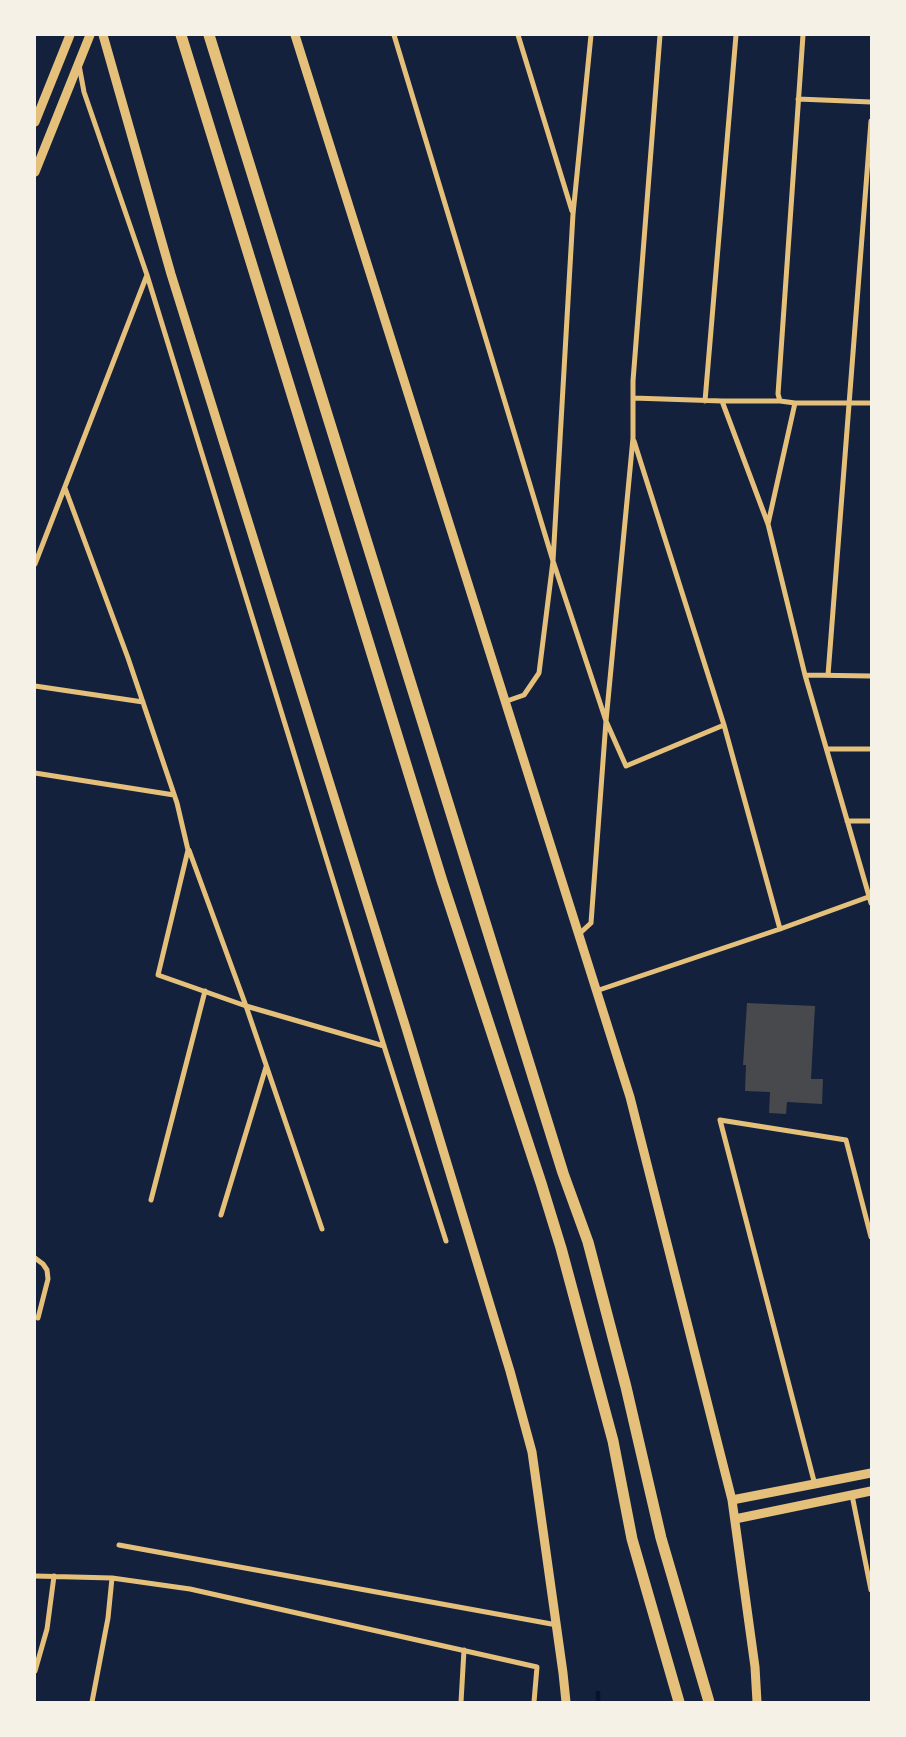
<!DOCTYPE html>
<html>
<head>
<meta charset="utf-8">
<style>
  body { margin:0 }
  #map { position:relative; width:906px; height:1737px; overflow:hidden; background:#14213d; font-family:Manrope,sans-serif }
  canvas { display:block }
  .frame { position:absolute; inset:0; border:36px solid #f6f1e7; pointer-events:none }
</style>
</head>
<body>
<div id="map">
<canvas width="906" height="1737"></canvas>
<div class="frame"></div>
</div>
<script>
const ctx = document.querySelector('canvas').getContext('2d');
ctx.lineJoin = 'round';
function toPath(rows) {
  const path = new Path2D();
  for (const r of rows) {
    path.moveTo(r[0], r[1]);
    for (let i = 2; i < r.length; i += 2) path.lineTo(r[i], r[i + 1]);
  }
  return path;
}
function stroke(path, color, width, dash) {
  ctx.strokeStyle = color;
  ctx.lineWidth = width;
  ctx.lineCap = dash ? 'butt' : 'round';
  ctx.setLineDash(dash || []);
  ctx.stroke(path);
}
function fillPath(path, color) {
  ctx.fillStyle = color;
  ctx.fill(path, 'evenodd');
}
const stream = toPath([
  [598,1693,598,1702]
]);
const building = toPath([
  [747,1003,815,1006,811,1079,823,1079,822,1104,787,1102,786,1114,769,1113,770,1092,745,1091,746,1065,743,1065]
]);
const minor = toPath([
  [394,35,553,561,606,721,626,766,724,725],
  [518,35,572,211],
  [803,35,778,394,780,401,795,403,871,403],
  [798,99,871,102],
  [147,275,384,1046,446,1241],
  [633,398,722,401,780,401],
  [705,401,736,35],
  [722,401,768,524,805,675,871,903],
  [634,441,724,725,780,929],
  [65,488,128,658,177,803,188,850,158,975,246,1006,384,1046],
  [768,524,795,403],
  [35,564,147,275,84,92,79,65],
  [805,675,871,676],
  [828,675,871,121],
  [35,686,143,702],
  [504,702,524,695,539,673,553,561,573,214,591,35],
  [827,749,871,749],
  [35,773,174,795],
  [847,821,871,821],
  [189,850,246,1006,322,1229],
  [578,935,591,923,606,721,633,438,633,381,660,35],
  [596,991,780,929,871,896],
  [151,1200,205,991],
  [221,1215,266,1067],
  [35,1258,43,1264,47,1270,48,1279,38,1318],
  [815,1485,720,1120,846,1140,871,1237],
  [852,1495,871,1590],
  [119,1545,557,1625],
  [35,1576,112,1578,190,1589,537,1667,534,1702],
  [35,1671,47,1629,54,1576],
  [92,1702,108,1618,112,1578],
  [461,1702,464,1650]
]);
const tertiary = toPath([
  [103,35,171,274,406,1028,510,1371,532,1452,563,1673,566,1702],
  [295,35,630,1097,732,1500,755,1667,757,1702],
  [35,122,70,35],
  [35,172,90,35],
  [732,1500,871,1473],
  [735,1519,871,1491]
]);
const trunk = toPath([
  [181,35,442,881,541,1183,561,1248,613,1441,632,1539,679,1702],
  [209,35,563,1173,588,1242,626,1387,661,1538,709,1702]
]);
stroke(stream, '#0b132b', 4.5);
fillPath(building, '#48494c');
stroke(minor, '#e5c07b', 5);
stroke(tertiary, '#e5c07b', 9);
stroke(trunk, '#e5c07b', 11);
</script>
</body>
</html>
